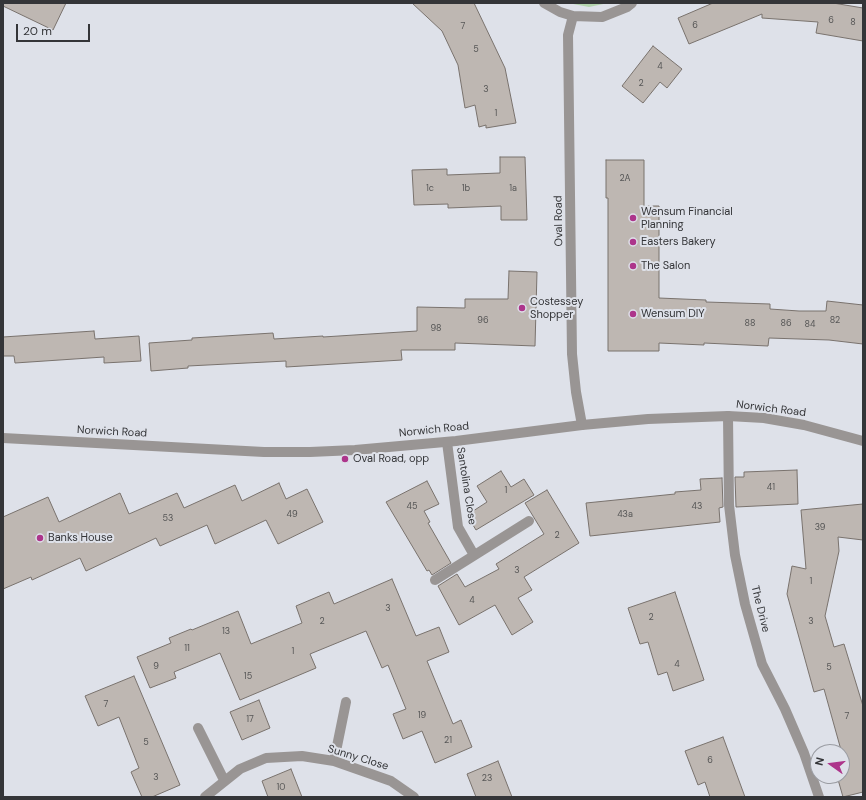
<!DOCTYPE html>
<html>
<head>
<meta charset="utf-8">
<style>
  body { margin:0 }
  #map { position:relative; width:866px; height:800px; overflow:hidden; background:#dee1e9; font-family:"DM Sans",sans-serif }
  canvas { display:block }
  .frame { position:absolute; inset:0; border:4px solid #343538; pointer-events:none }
  .north { position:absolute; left:810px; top:744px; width:40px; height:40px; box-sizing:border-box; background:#dee1e9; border:1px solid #9a9ca2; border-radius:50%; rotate:284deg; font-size:11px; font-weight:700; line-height:16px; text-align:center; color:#343538 }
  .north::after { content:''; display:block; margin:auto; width:14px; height:18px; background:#ad358b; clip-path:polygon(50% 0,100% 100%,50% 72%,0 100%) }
  .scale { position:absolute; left:16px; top:24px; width:74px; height:18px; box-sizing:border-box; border:2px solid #343538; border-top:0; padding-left:5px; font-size:12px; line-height:14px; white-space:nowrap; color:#343538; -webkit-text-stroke:3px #dee1e9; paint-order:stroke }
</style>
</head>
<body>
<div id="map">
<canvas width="866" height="800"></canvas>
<div class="frame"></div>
<div class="north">N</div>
<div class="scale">20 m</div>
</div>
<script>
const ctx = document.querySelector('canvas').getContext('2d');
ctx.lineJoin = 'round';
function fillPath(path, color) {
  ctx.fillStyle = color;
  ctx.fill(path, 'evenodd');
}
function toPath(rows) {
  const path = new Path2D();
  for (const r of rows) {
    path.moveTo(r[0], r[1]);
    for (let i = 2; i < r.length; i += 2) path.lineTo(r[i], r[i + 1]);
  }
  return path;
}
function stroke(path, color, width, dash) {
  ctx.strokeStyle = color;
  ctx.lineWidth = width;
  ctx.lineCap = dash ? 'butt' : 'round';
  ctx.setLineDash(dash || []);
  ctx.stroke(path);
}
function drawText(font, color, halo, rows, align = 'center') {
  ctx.font = font + ' "DM Sans",sans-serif';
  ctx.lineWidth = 4;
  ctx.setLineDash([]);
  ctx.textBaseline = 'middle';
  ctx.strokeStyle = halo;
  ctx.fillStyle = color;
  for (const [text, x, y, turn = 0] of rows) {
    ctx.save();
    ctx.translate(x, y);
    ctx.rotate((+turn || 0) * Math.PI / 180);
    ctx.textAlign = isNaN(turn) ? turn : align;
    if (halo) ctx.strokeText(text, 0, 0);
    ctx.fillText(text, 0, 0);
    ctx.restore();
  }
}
const green = toPath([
  [568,3,608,3,589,7]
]);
const building = toPath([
  [3,3,66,3,53,30,3,6,3,3],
  [412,3,474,3,505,68,516,123,486,128,486,125,479,127,475,105,465,108,458,65,442,31,412,3],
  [713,3,833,3,863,8,863,41,816,33,818,22,762,18,762,14,689,44,678,18,713,3],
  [653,46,682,69,667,88,660,82,643,103,622,86,653,46],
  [500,157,525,157,527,220,501,220,501,206,448,208,448,204,414,205,412,170,447,169,447,175,500,173,500,157],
  [606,160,644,160,644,206,659,206,659,298,706,300,706,302,770,304,770,309,799,311,826,311,827,301,863,305,863,344,829,340,769,338,768,346,704,343,704,345,659,343,659,351,608,351,608,198,606,198,606,160],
  [509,271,537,272,535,346,455,343,455,350,401,350,402,360,286,367,286,361,188,366,188,368,151,371,149,343,192,340,192,338,273,333,274,339,323,336,323,337,417,331,417,307,465,308,465,299,508,299,509,271],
  [94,331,95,339,139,336,141,361,104,363,104,357,15,363,14,356,3,356,3,337,94,331],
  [797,470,798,504,736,507,735,477,744,477,744,472,797,470],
  [501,471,511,487,524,479,534,495,476,530,467,515,487,502,477,486,501,471],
  [722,478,723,507,719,508,720,522,590,536,586,503,675,494,675,492,701,490,700,479,722,478],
  [427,481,439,504,424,511,430,522,428,523,451,563,432,575,429,570,427,571,386,502,427,481],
  [279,483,286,499,307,489,323,522,278,544,266,520,215,544,207,525,160,546,156,538,86,571,80,558,32,580,31,577,3,589,3,517,48,497,59,522,120,493,129,514,177,493,184,508,235,485,242,501,279,483],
  [547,490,579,543,524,577,532,590,518,598,533,622,512,635,495,605,459,625,438,586,457,574,465,587,499,569,496,564,544,534,525,503,547,490],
  [863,504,863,540,838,537,839,551,825,616,834,647,844,644,863,706,863,792,843,797,837,776,842,776,842,752,832,752,841,750,824,689,814,692,787,594,792,566,806,569,801,510,863,504],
  [392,579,416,636,439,627,449,652,427,661,453,724,461,720,472,747,435,763,422,731,403,739,393,714,406,709,388,665,382,668,366,631,310,654,316,668,240,700,220,653,174,672,176,678,150,688,137,657,171,643,169,638,191,629,192,630,238,611,251,644,302,623,296,606,329,592,334,604,392,579],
  [675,592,704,680,673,691,667,672,658,675,648,642,640,644,628,608,675,592],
  [134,676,180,785,152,797,142,797,131,772,139,768,119,717,98,726,85,696,134,676],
  [259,700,270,728,242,740,230,712,259,700],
  [723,737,745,797,710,797,705,782,698,785,685,751,723,737],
  [498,761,512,797,476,797,467,774,498,761],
  [291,769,302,797,268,797,262,781,291,769]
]);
const minor = toPath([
  [544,3,560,12,573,16,602,17,627,7,632,3],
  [573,16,568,35,572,354,576,392,582,425],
  [728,416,729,505,735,555,745,604,762,664,785,709,804,753,819,797],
  [447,442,458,527,474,555],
  [435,580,529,521],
  [198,728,224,780],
  [334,761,346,702],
  [205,797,240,769,266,758,302,756,334,761,391,781,414,797]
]);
const tertiary = toPath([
  [3,438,264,452,310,452,355,450,456,441,582,425,648,419,728,416,764,418,804,425,863,441]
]);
const markers = [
  [633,218,4,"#ad358b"],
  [633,242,4,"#ad358b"],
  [633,266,4,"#ad358b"],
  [522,308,4,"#ad358b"],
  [633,314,4,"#ad358b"],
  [345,459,4,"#ad358b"],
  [40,538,4,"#ad358b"]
];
const numberNames = [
  ["6",831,21],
  ["8",853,23],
  ["6",695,26],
  ["7",463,27],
  ["5",476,50],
  ["4",660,67],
  ["2",641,84],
  ["3",486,90],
  ["1",496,114],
  ["2A",625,179],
  ["1c",430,189],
  ["1b",466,189],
  ["1a",513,189],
  ["96",483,321],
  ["82",835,321],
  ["88",750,324],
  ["86",786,324],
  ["84",810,325],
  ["98",436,329],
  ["41",771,488],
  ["1",506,491],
  ["45",412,507],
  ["43",697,507],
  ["49",292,515],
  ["43a",625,515],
  ["53",168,519],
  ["39",820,528],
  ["2",557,536],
  ["3",517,571],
  ["1",811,582],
  ["4",472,601],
  ["3",388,609],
  ["2",651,618],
  ["2",322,622],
  ["3",811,622],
  ["13",226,632],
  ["11",187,649],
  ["1",293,652],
  ["4",677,665],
  ["9",156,667],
  ["5",829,668],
  ["15",248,677],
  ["7",106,705],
  ["19",422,716],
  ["7",847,717],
  ["17",250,720],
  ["21",448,741],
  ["5",146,743],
  ["6",710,761],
  ["3",156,778],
  ["23",487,779],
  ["10",281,788]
];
const poiNames = [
  ["Wensum Financial",641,212],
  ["Planning",641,225],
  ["Easters Bakery",641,242],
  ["The Salon",641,266],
  ["Costessey",530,302],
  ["Shopper",530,315],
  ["Wensum DIY",641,314],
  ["Oval Road, opp",353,459],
  ["Banks House",48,538]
];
const streetNames = [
  ["Oval Road",559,221,-91],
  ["Norwich Road",771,409,7],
  ["Norwich Road",434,430,-6],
  ["Norwich Road",112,432,3],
  ["Santolina Close",466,486,81],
  ["The Drive",760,609,76],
  ["Sunny Close",358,758,17]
];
fillPath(green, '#b3d4ad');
fillPath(building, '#beb7b2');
stroke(building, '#79726d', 1);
stroke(minor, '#999594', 10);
stroke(tertiary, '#999594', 10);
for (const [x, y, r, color] of markers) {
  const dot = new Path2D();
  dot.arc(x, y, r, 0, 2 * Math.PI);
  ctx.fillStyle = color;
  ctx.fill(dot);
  stroke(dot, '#dee1e9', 1.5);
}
drawText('9px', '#565656', null, numberNames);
drawText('11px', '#343538', '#dee1e9', poiNames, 'left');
drawText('11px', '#343538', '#dee1e9', streetNames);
</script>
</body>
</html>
